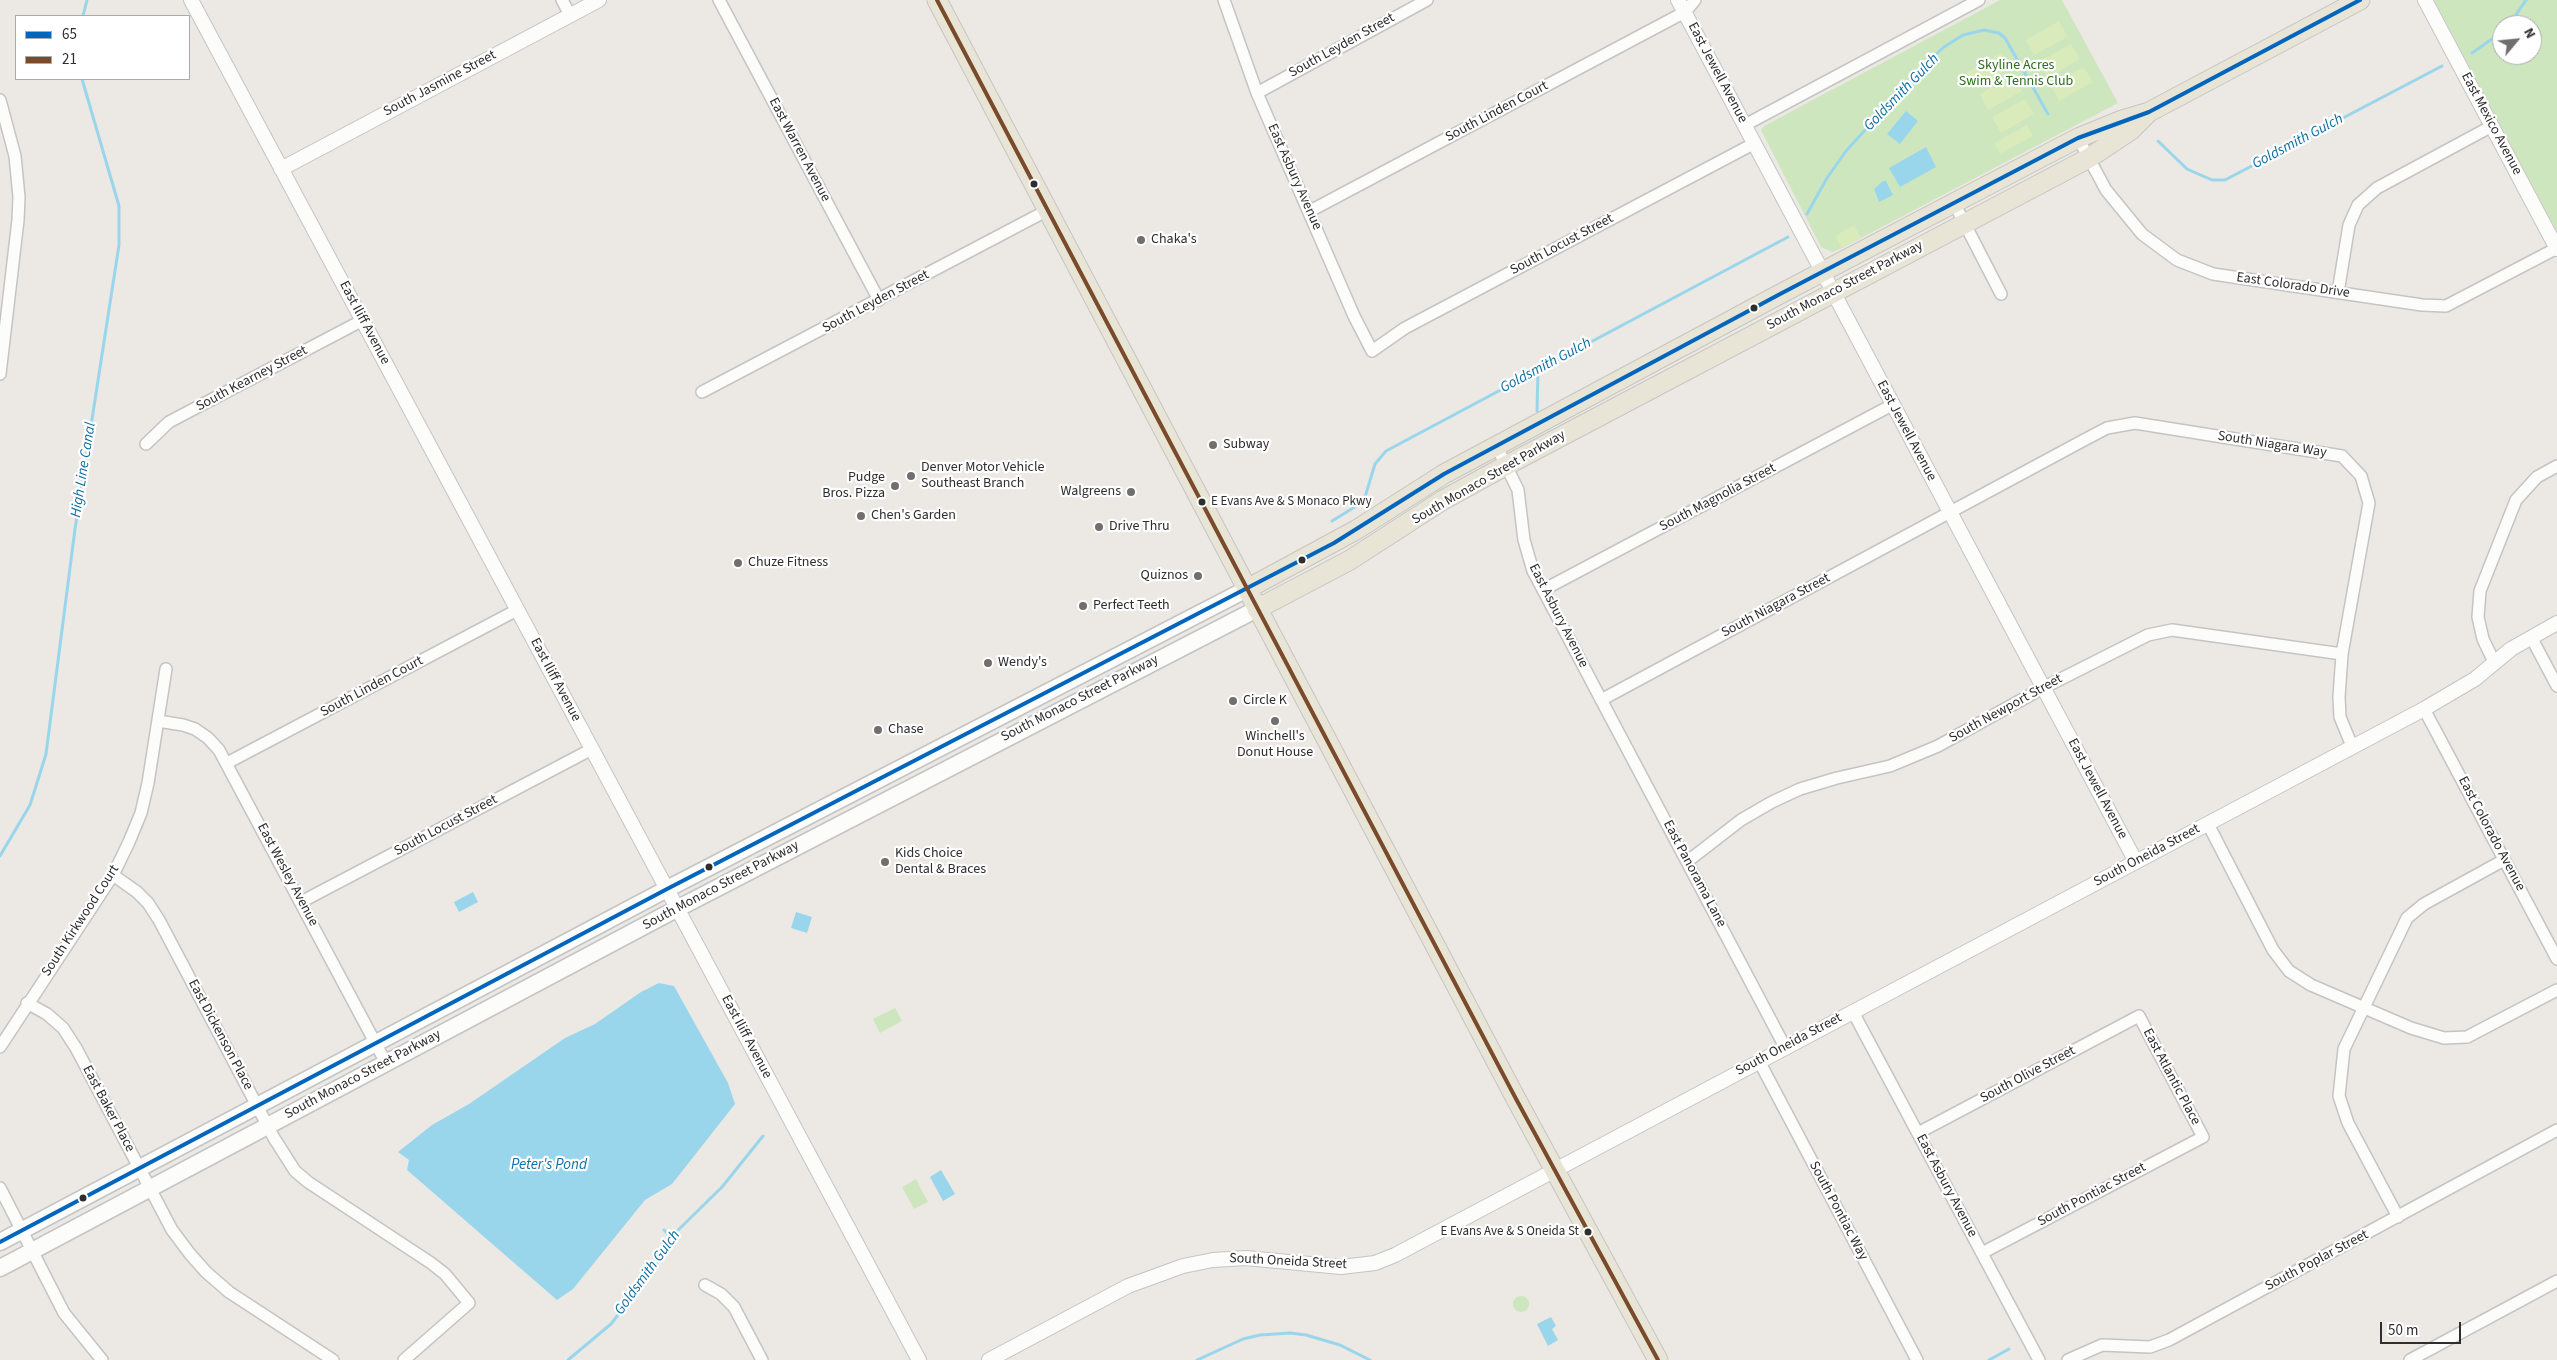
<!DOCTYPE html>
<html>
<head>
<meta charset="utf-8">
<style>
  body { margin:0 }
  #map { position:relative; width:2557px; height:1360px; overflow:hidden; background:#ece8e4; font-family:"Source Sans 3",sans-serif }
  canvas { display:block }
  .legend { position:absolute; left:15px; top:15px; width:175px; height:65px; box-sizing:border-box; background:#fff; border:1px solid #ababab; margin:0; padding:6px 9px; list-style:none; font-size:15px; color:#2e2e2e }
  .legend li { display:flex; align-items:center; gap:10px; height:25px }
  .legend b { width:25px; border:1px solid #ababab }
  .north { position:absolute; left:2492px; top:15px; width:50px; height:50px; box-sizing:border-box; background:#fff; border:1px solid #ababab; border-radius:50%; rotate:62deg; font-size:14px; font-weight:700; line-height:20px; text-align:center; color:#2e2e2e }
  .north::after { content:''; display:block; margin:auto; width:18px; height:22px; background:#706f6e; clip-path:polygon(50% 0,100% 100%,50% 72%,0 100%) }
  .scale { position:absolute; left:2380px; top:1322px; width:81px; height:22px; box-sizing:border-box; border:2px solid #2e2e2e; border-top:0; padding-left:6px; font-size:15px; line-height:18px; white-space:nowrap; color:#2e2e2e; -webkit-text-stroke:4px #fff; paint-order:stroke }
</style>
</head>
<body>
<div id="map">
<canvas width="2557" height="1360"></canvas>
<ul class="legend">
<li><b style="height:6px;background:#0065bd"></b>65</li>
<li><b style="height:6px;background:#7a4b2a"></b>21</li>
</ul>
<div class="north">N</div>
<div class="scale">50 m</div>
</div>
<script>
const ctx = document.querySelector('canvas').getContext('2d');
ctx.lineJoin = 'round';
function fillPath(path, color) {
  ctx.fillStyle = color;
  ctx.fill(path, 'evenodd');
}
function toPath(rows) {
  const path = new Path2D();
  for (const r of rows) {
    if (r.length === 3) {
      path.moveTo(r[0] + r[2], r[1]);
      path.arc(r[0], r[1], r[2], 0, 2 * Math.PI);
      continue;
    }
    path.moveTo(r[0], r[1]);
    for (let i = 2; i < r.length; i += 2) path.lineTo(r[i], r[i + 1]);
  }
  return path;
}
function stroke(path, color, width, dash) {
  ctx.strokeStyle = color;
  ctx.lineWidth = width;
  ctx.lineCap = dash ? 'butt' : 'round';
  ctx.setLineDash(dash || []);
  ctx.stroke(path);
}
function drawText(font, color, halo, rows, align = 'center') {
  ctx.font = font + ' "Source Sans 3",sans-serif';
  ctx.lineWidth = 4.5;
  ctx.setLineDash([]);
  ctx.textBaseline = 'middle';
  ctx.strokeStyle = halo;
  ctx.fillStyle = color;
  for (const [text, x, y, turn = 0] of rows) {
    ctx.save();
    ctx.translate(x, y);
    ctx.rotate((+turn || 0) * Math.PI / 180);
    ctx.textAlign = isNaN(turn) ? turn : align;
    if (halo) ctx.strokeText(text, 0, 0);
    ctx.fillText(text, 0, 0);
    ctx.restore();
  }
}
const green = toPath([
  [2000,0,2062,0,2118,103,1842,248,1832,252,1821,247,1761,130,1764,126],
  [2434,0,2557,0,2557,232,2535,191],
  [2502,25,2532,25,2532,55,2502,55],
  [895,1008,902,1021,880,1033,873,1019],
  [916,1179,928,1202,914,1209,902,1187],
  [1521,1304,8]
]);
const pitch = toPath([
  [2059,21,2068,37,2034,55,2026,40],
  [2071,44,2080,59,2047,78,2038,62],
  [2001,53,2009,68,1976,87,1967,72],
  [2084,67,2093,82,2059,101,2051,85],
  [2013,75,2022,91,1988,110,1980,94],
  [2025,99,2034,114,2001,133,1992,117],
  [2027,125,2033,136,2000,154,1994,143],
  [1854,225,1861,238,1842,248,1835,236]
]);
const water = toPath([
  [1906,111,1918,121,1900,144,1887,134],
  [1926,147,1936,167,1900,187,1889,168],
  [1883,181,1886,181,1893,195,1879,202,1874,189],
  [473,892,478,902,459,912,454,902],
  [796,912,812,917,807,933,791,928],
  [659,983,674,986,728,1083,735,1104,672,1184,645,1200,573,1289,557,1300,407,1170,409,1160,398,1152,432,1125,469,1104,565,1038,595,1024,641,992],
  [941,1170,955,1194,943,1201,930,1177],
  [1551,1317,1556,1326,1552,1329,1558,1340,1548,1346,1537,1324]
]);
const stream = toPath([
  [83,16,87,0],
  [2509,25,2526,0],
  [2472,53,2502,32],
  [2158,141,2187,169,2212,180,2225,180,2442,66],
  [1807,214,1827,178,1846,151,1925,64,1944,47,1963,35,1984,30,1999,33,2005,38,2048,114],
  [1537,411,1538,370],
  [1332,521,1358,505,1365,497,1375,464,1386,451,1788,237],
  [0,856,30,805,46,754,75,529,119,245,119,206,82,79],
  [664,1230,671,1237],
  [568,1360,611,1324,655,1266,671,1237,722,1187,763,1136],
  [1197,1360,1243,1339,1260,1335,1290,1333,1306,1335,1340,1345,1370,1360],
  [1989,1360,2009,1349]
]);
const minor = toPath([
  [562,0,570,15],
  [719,0,879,300],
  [1224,0,1257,93,1354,316,1372,351,1405,328,1755,143],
  [1257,93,1427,0],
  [0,100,15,156,19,197,18,220,0,374],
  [1745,125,1979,0],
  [2078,138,2106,190,2142,234,2177,260,2213,274,2422,305,2446,306,2557,248],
  [1954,203,2001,294],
  [1310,211,1685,12,1695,0],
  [2338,292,2349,225,2358,205,2377,188,2492,126],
  [702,392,1048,210],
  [146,444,169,422,363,320],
  [1496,445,1518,490,1524,540,1533,571,1785,1047],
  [1543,590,1892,405],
  [2531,637,2557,686],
  [2495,664,2483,639,2478,617,2480,591,2516,500,2537,477,2557,466],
  [1601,700,2086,439,2107,428,2135,423,2342,456,2361,476,2369,503,2342,654,2339,697,2340,717,2352,746],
  [2424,709,2557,959],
  [158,721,183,725,195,729,208,738,219,750,386,1063],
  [227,763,517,610],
  [2208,824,2273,950,2289,971,2311,985,2411,1028,2444,1038,2467,1037,2557,990],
  [1688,861,1741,820,1772,802,1800,789,1837,778,1890,766,1938,746,2043,688,2148,635,2172,630,2342,654],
  [113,875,137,892,148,903,159,920,274,1138,295,1171,308,1182,431,1263,445,1274,469,1303,404,1360],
  [301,902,592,749],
  [27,1003,47,1014,63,1028,76,1048,172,1230,190,1254,206,1272,229,1292,333,1360],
  [1853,1012,2039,1360],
  [0,1047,113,875,129,842,141,813,148,783,166,669],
  [1759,1061,1917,1360],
  [1918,1133,2139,1016,2203,1137,1982,1253],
  [0,1188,64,1313,102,1360],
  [2398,1217,2348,1123,2339,1096,2344,1049,2407,918,2424,904,2504,860],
  [705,1285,721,1294,734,1307,762,1360],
  [2068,1360,2102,1345,2150,1347,2169,1340,2557,1130],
  [2410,1360,2557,1281]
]);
const tertiary = toPath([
  [191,0,919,1360],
  [1678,0,2136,862],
  [2425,0,2557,249],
  [281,169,599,0],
  [989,1360,1128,1286,1183,1266,1213,1260,1246,1258,1341,1267,1375,1263,1395,1255,2424,709,2475,679,2511,649,2557,623]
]);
const secondary = toPath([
  [0,1242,667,889,1247,589],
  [0,1268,663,916,1257,609]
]);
const primary = toPath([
  [937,0,1515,1097,1658,1360],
  [1247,589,1356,530,1444,474,1782,293,2078,138,2122,120,2149,112,2360,0],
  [1257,609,1350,560,1443,500,1507,465,2089,158,2131,130,2148,113]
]);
const bus1 = toPath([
  [0,1242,667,889,1334,543,1444,474,1782,293,2078,138,2149,112,2360,0]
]);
const bus2 = toPath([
  [937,0,1515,1097,1658,1360]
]);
const markers = [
  [1034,184,4.5,"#2e2e2e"],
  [1141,240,5,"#706f6e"],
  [1754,308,4.5,"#2e2e2e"],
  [1213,445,5,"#706f6e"],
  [911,476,5,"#706f6e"],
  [895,486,5,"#706f6e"],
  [1131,492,5,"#706f6e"],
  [1202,502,4.5,"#2e2e2e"],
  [861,516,5,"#706f6e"],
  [1099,527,5,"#706f6e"],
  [1302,560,4.5,"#2e2e2e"],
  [738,563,5,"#706f6e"],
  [1198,576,5,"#706f6e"],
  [1083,606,5,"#706f6e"],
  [988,663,5,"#706f6e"],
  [1233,701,5,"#706f6e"],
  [1275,721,5,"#706f6e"],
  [878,730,5,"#706f6e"],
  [885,862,5,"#706f6e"],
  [709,867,4.5,"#2e2e2e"],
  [83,1198,4.5,"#2e2e2e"],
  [1588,1232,4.5,"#2e2e2e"]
];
const busNames = [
  ["E Evans Ave & S Monaco Pkwy",1211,502],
  ["E Evans Ave & S Oneida St",1579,1232,"right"]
];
const streetNames = [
  ["South Leyden Street",1342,46,-29],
  ["East Jewell Avenue",1717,73,62],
  ["South Jasmine Street",440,84,-28],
  ["South Linden Court",1497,112,-28],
  ["East Mexico Avenue",2491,124,62],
  ["East Warren Avenue",799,150,62],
  ["East Asbury Avenue",1294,177,66],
  ["South Locust Street",1562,245,-28],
  ["South Monaco Street Parkway",1845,286,-28],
  ["East Colorado Drive",2293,286,8],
  ["South Leyden Street",876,302,-28],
  ["East Iliff Avenue",364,323,62],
  ["South Kearney Street",252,379,-28],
  ["East Jewell Avenue",1906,431,62],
  ["South Niagara Way",2272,445,9],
  ["South Monaco Street Parkway",1489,478,-30],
  ["South Magnolia Street",1718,498,-28],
  ["South Niagara Street",1776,606,-28],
  ["East Asbury Avenue",1558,616,63],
  ["East Iliff Avenue",555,680,62],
  ["South Linden Court",372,687,-28],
  ["South Monaco Street Parkway",1080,699,-27],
  ["South Newport Street",2006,709,-29],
  ["East Jewell Avenue",2097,789,62],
  ["South Locust Street",446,826,-28],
  ["East Colorado Avenue",2491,834,62],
  ["South Oneida Street",2147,856,-28],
  ["East Panorama Lane",1694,874,62],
  ["East Wesley Avenue",287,875,62],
  ["South Monaco Street Parkway",721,886,-28],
  ["South Kirkwood Court",81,921,-57],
  ["East Dickenson Place",220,1035,62],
  ["East Iliff Avenue",746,1037,62],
  ["South Oneida Street",1789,1045,-28],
  ["South Monaco Street Parkway",363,1075,-28],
  ["South Olive Street",2028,1075,-28],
  ["East Atlantic Place",2171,1077,62],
  ["East Baker Place",108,1109,62],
  ["East Asbury Avenue",1946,1186,62],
  ["South Pontiac Street",2092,1195,-28],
  ["South Pontiac Way",1838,1211,62],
  ["South Poplar Street",2317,1261,-28],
  ["South Oneida Street",1288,1262,3]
];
const parkNames = [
  ["Skyline Acres",2016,66],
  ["Swim & Tennis Club",2016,82]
];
const poiNames = [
  ["Chaka's",1151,240],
  ["Subway",1223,445],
  ["Denver Motor Vehicle",921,468],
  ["Southeast Branch",921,484],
  ["Pudge",885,478,"right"],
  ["Bros. Pizza",885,494,"right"],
  ["Walgreens",1121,492,"right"],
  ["Chen's Garden",871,516],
  ["Drive Thru",1109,527],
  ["Chuze Fitness",748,563],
  ["Quiznos",1188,576,"right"],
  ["Perfect Teeth",1093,606],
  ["Wendy's",998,663],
  ["Circle K",1243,701],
  ["Chase",888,730],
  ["Winchell's",1275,737,"center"],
  ["Donut House",1275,753,"center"],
  ["Kids Choice",895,854],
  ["Dental & Braces",895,870]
];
const waterNames = [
  ["Goldsmith Gulch",1902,93,-46],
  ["Goldsmith Gulch",2298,142,-28],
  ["Goldsmith Gulch",1546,366,-28],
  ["High Line Canal",84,470,-81],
  ["Peter's Pond",549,1166],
  ["Goldsmith Gulch",648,1273,-54]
];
fillPath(green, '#cee6be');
fillPath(pitch, '#d9eabb');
fillPath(water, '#99d6ec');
stroke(stream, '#99d6ec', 3);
stroke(minor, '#c5c4c5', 14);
stroke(tertiary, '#c5c4c5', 16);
stroke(secondary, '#c5c4c5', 19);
stroke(primary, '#c6c5c4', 21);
stroke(minor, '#fcfcfb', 11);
stroke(tertiary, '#fcfcfb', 14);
stroke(secondary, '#fcfcfb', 16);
stroke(primary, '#e8e4d6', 19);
stroke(bus1, '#0065bd', 4);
stroke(bus2, '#7a4b2a', 4);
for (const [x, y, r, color] of markers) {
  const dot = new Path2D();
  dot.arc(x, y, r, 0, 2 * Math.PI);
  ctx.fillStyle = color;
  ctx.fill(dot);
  stroke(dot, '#fff', 2);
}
drawText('13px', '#2e2e2e', '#fff', busNames, 'left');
drawText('14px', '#2e2e2e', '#fff', streetNames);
drawText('14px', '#2c6e1b', '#fff', parkNames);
drawText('14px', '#2e2e2e', '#fff', poiNames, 'left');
drawText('italic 15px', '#0d6fa3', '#fff', waterNames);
</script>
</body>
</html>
